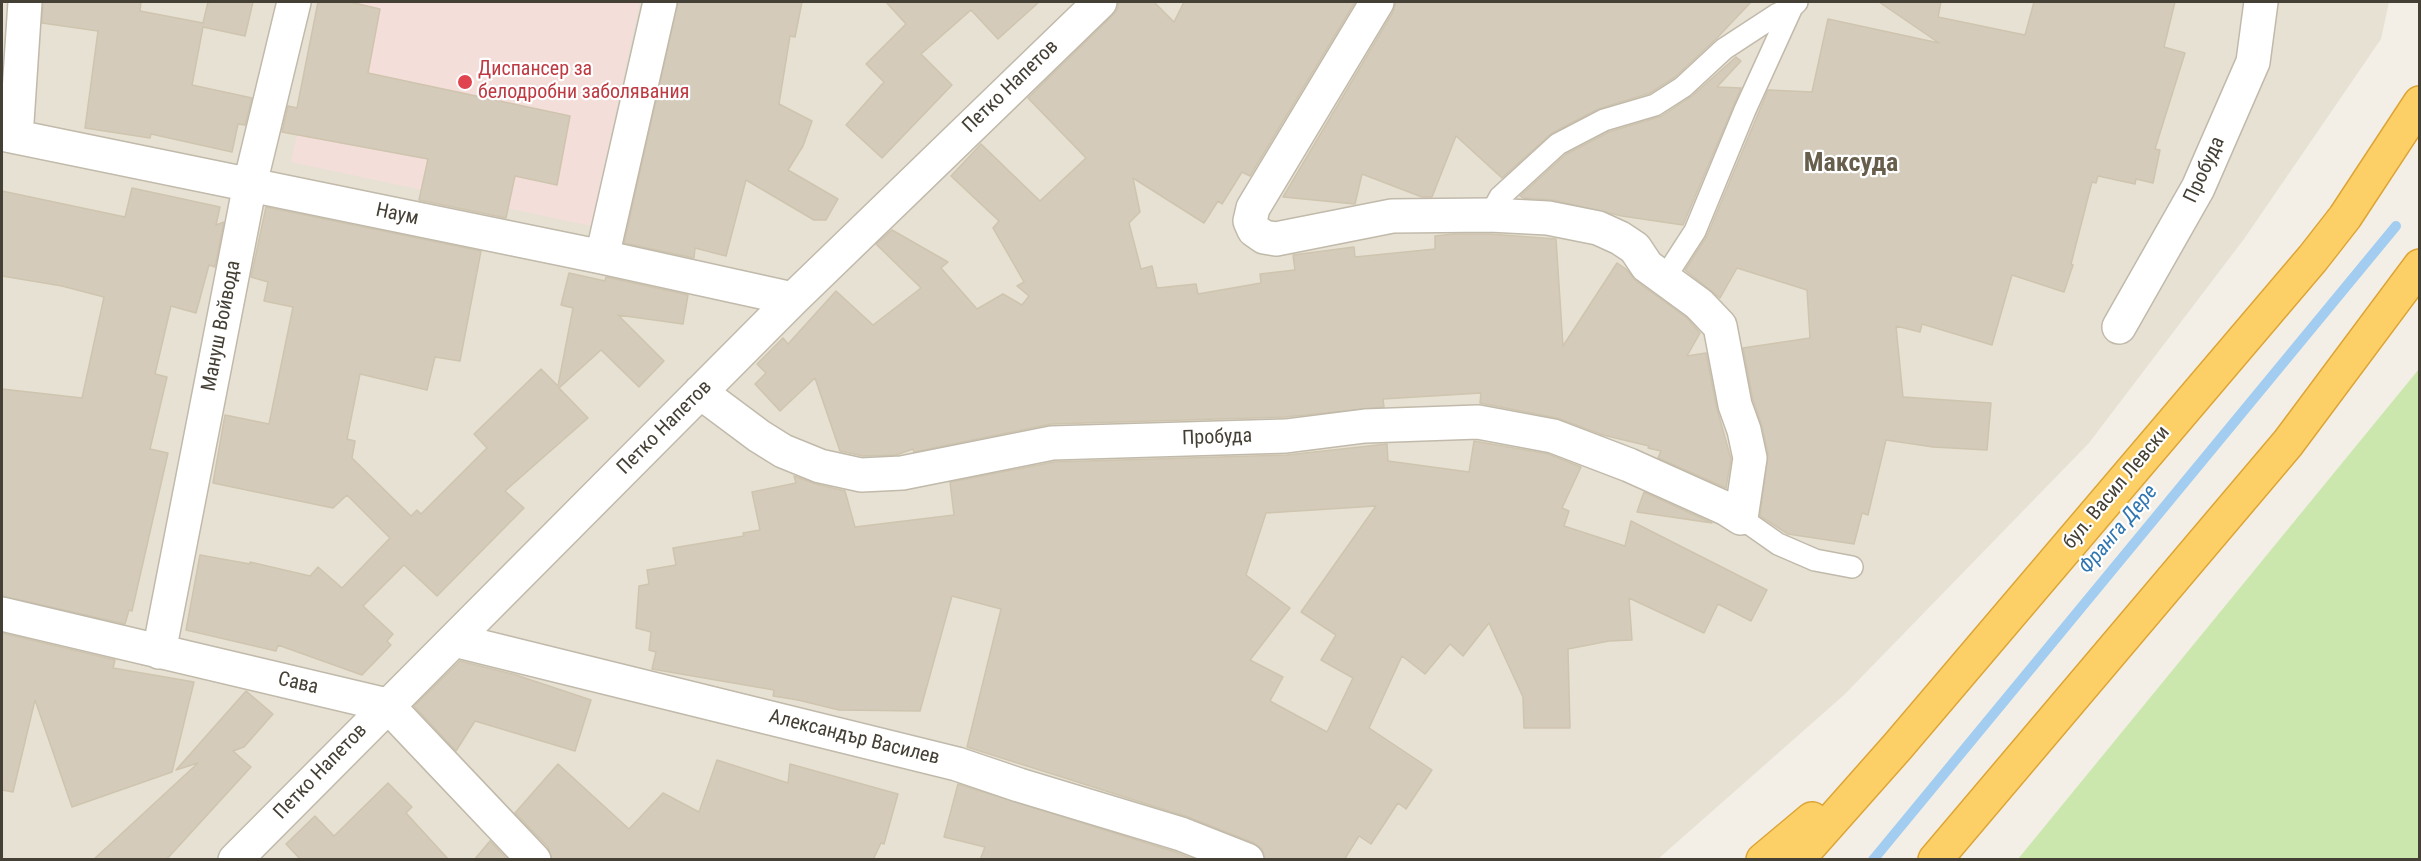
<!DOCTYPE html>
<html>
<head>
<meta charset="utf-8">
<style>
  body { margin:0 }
  #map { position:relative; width:2421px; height:861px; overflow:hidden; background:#f3efe6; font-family:"Roboto Condensed",sans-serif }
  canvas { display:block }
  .frame { position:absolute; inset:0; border:3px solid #454035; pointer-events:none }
</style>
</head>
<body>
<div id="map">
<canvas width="2421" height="861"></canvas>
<div class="frame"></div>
</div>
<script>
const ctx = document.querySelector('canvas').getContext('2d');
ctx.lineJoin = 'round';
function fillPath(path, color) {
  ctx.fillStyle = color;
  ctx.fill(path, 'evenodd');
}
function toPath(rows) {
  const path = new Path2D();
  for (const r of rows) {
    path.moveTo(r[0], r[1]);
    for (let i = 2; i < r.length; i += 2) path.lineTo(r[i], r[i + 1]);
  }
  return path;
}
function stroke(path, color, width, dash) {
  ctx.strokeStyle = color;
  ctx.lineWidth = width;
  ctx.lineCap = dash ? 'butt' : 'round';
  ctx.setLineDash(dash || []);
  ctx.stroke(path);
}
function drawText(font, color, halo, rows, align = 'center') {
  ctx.font = font + ' "Roboto Condensed",sans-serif';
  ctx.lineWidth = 4.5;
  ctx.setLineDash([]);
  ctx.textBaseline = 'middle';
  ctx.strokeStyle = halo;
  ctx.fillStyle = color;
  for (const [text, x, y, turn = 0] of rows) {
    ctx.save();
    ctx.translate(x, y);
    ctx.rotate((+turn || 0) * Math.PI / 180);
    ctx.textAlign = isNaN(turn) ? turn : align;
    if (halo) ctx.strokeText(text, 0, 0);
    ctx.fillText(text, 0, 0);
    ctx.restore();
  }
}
const residential = toPath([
  [2,2,2389,2,2381,39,2244,239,2089,443,1844,695,1658,859,2,860]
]);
const medical = toPath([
  [326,2,640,2,591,226,291,162]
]);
const green = toPath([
  [2419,369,2419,859,2018,859]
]);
const stream = toPath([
  [1873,860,2396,226]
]);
const building = toPath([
  [43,2,141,2,140,11,203,23,208,2,253,2,245,36,203,27,192,85,252,98,245,125,238,124,232,152,151,134,150,138,85,128,98,31,42,23,43,2],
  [318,2,350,2,380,9,368,73,570,116,557,185,515,176,506,218,419,200,428,159,282,132,288,106,297,108,318,2],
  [678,2,802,2,795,37,790,36,779,104,812,121,803,146,788,170,838,199,826,220,814,220,746,180,726,256,695,248,694,258,624,243,678,2],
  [886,2,1039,2,998,39,971,10,921,54,952,85,882,158,846,125,884,82,866,64,906,24,886,2],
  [1118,2,1154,2,1174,22,1184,2,1355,2,1250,176,1242,172,1222,204,1218,201,1204,223,1133,178,1140,212,1129,223,1141,269,1152,266,1157,288,1196,284,1198,294,1261,283,1260,274,1295,270,1293,255,1354,247,1355,257,1435,249,1435,236,1453,234,1490,234,1556,239,1563,346,1617,263,1626,269,1636,281,1687,318,1700,333,1687,356,1706,353,1717,409,1731,459,1726,488,1658,458,1661,451,1648,448,1649,446,1603,435,1557,418,1480,403,1481,393,1383,399,1384,407,1285,417,1051,424,914,452,913,449,896,455,863,456,840,451,815,378,780,411,755,384,766,373,757,364,783,338,788,344,836,291,873,325,921,288,876,244,892,230,948,262,941,268,977,309,1003,294,1022,305,1029,296,1017,286,1024,282,993,228,999,221,951,176,981,144,1040,201,1086,158,1028,98,1113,15,1118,8,1118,2],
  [1396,2,1751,2,1716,39,1675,77,1650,93,1598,109,1552,133,1502,178,1456,136,1432,197,1422,197,1362,174,1355,204,1283,197,1393,12,1396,2],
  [1879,2,1941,2,1938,17,2025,35,2034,2,2175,2,2164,47,2185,53,2155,149,2160,150,2153,183,2136,179,2135,184,2098,176,2096,183,2092,182,2071,264,2073,265,2064,292,2012,275,1992,345,1922,324,1920,332,1896,326,1903,397,1991,403,1987,450,1933,447,1886,440,1868,515,1862,513,1854,544,1788,534,1760,516,1768,454,1762,426,1753,400,1743,348,1810,338,1807,290,1737,268,1720,298,1685,270,1707,236,1768,90,1812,92,1828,19,1939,43,1879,2],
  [1736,57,1741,61,1717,87,1741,88,1683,225,1622,216,1552,200,1523,198,1520,196,1565,155,1609,132,1662,116,1692,96,1736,57],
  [132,188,220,207,216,225,224,222,215,267,209,265,196,313,171,306,155,374,167,377,150,449,168,453,132,611,129,610,125,624,2,596,2,389,82,398,104,297,62,286,2,276,2,191,125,217,132,188],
  [266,207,481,251,460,361,435,357,427,390,360,374,347,439,355,441,352,458,411,516,417,510,421,514,487,448,474,434,541,369,558,386,573,308,561,305,569,273,605,281,606,277,688,295,683,324,618,315,664,361,639,387,601,350,559,388,588,418,505,491,524,508,437,596,404,565,363,606,393,634,387,641,391,645,362,675,278,645,276,651,186,630,200,555,250,564,250,562,310,576,318,567,342,588,390,538,347,495,333,508,213,483,225,415,269,424,293,307,264,301,268,282,251,277,266,207],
  [1474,441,1548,454,1581,467,1562,508,1569,511,1564,526,1625,546,1631,521,1767,590,1751,621,1718,604,1704,633,1629,598,1632,640,1609,641,1568,649,1570,728,1524,728,1523,697,1489,623,1463,656,1450,644,1425,674,1402,656,1369,728,1432,770,1406,809,1398,803,1371,844,1359,836,1344,860,1265,860,1262,849,1254,843,1188,817,967,747,1001,609,952,596,920,711,839,710,798,700,773,696,774,690,652,669,656,652,649,650,651,632,636,628,639,586,649,584,647,570,676,565,673,548,744,536,743,533,760,530,752,492,796,483,794,476,816,484,845,491,855,527,954,515,950,482,1054,462,1287,455,1387,444,1388,461,1469,472,1474,441],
  [1376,506,1301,612,1336,635,1321,660,1353,678,1327,732,1270,701,1283,677,1250,660,1290,608,1246,575,1266,513,1376,506],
  [1644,492,1712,523,1637,512,1644,492],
  [2,633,115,660,113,668,194,682,172,772,72,807,35,700,13,792,2,790,2,633],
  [460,661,516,675,591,700,575,751,475,721,456,751,414,706,460,661],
  [246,691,273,714,244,747,233,751,251,767,166,860,93,860,198,763,176,770,246,691],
  [717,760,788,783,790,764,898,794,884,844,881,843,873,860,552,860,548,847,515,813,558,764,629,829,663,793,699,812,717,760],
  [388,783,412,807,406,813,449,860,301,860,286,844,315,816,334,836,388,783],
  [958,784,1175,852,1195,860,980,860,985,847,944,837,958,784],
  [490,841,508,860,474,860,490,841]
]);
const lane = toPath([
  [1490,215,1500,197,1558,144,1604,120,1655,105,1683,87,1724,49,1776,15,1792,7,1797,2],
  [1664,279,1695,231,1745,110,1792,7],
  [1741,518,1778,544,1815,560,1852,567]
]);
const street = toPath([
  [2,134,602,257,793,299],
  [16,137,25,2],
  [602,257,660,2],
  [2119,327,2198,188,2253,62,2261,2],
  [700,392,759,436,783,451,820,466,861,475,902,473,1052,443,1286,436,1365,426,1478,422,1553,436,1629,465,1727,509,1741,518,1750,458,1744,430,1735,405,1720,326,1699,304,1647,266,1635,248,1620,238,1598,228,1548,218,1490,215,1392,216,1276,239,1264,237,1254,230,1250,221,1253,208,1377,2],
  [2,614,387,705,534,860],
  [454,640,957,764,1019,785,1181,834,1247,860],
  [159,652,250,184,294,2],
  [235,860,793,299,1100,2]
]);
const highway = toPath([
  [1763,860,1812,819],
  [1797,860,1898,746,2313,258,2345,217,2420,103],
  [1935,860,2288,443,2420,266]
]);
const markers = [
  [465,82,8,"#e0444e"]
];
const healthNames = [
  ["Диспансер за",478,70],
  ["белодробни заболявания",478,93]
];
const streetNames = [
  ["Петко Напетов",1011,87,-44],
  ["Прoбудa",2205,170,-65],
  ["Наум",397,215,12],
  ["Mануш Войвода",222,326,-79],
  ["Петко Напетов",665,428,-45],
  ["Прoбудa",1217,438,-2],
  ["бул. Васил Левски",2117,488,-50],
  ["Сава",298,684,13],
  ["Александър Василев",854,738,14],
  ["Петко Напетов",321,772,-46]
];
const waterNames = [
  ["Франга Дере",2119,530,-50]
];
const districtNames = [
  ["Максуда",1851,164]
];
fillPath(residential, '#e7e1d4');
fillPath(medical, '#f3ded9');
fillPath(green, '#cbe7ae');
stroke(stream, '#a2cdf0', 10);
fillPath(building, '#d4cbbb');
stroke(building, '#cfc4ae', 1.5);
stroke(lane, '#c1baab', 24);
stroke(street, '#c1baab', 36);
stroke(highway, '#dca536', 36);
stroke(lane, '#fff', 21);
stroke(street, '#fff', 33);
stroke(highway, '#fdd067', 33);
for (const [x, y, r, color] of markers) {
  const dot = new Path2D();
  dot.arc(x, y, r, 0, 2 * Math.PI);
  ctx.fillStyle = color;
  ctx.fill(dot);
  stroke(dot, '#fff', 2);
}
drawText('20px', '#be3a42', '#fff', healthNames, 'left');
drawText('20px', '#454035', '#fff', streetNames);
drawText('italic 21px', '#2f75b1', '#fff', waterNames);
drawText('bold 26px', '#685e4c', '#fff', districtNames);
</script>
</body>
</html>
